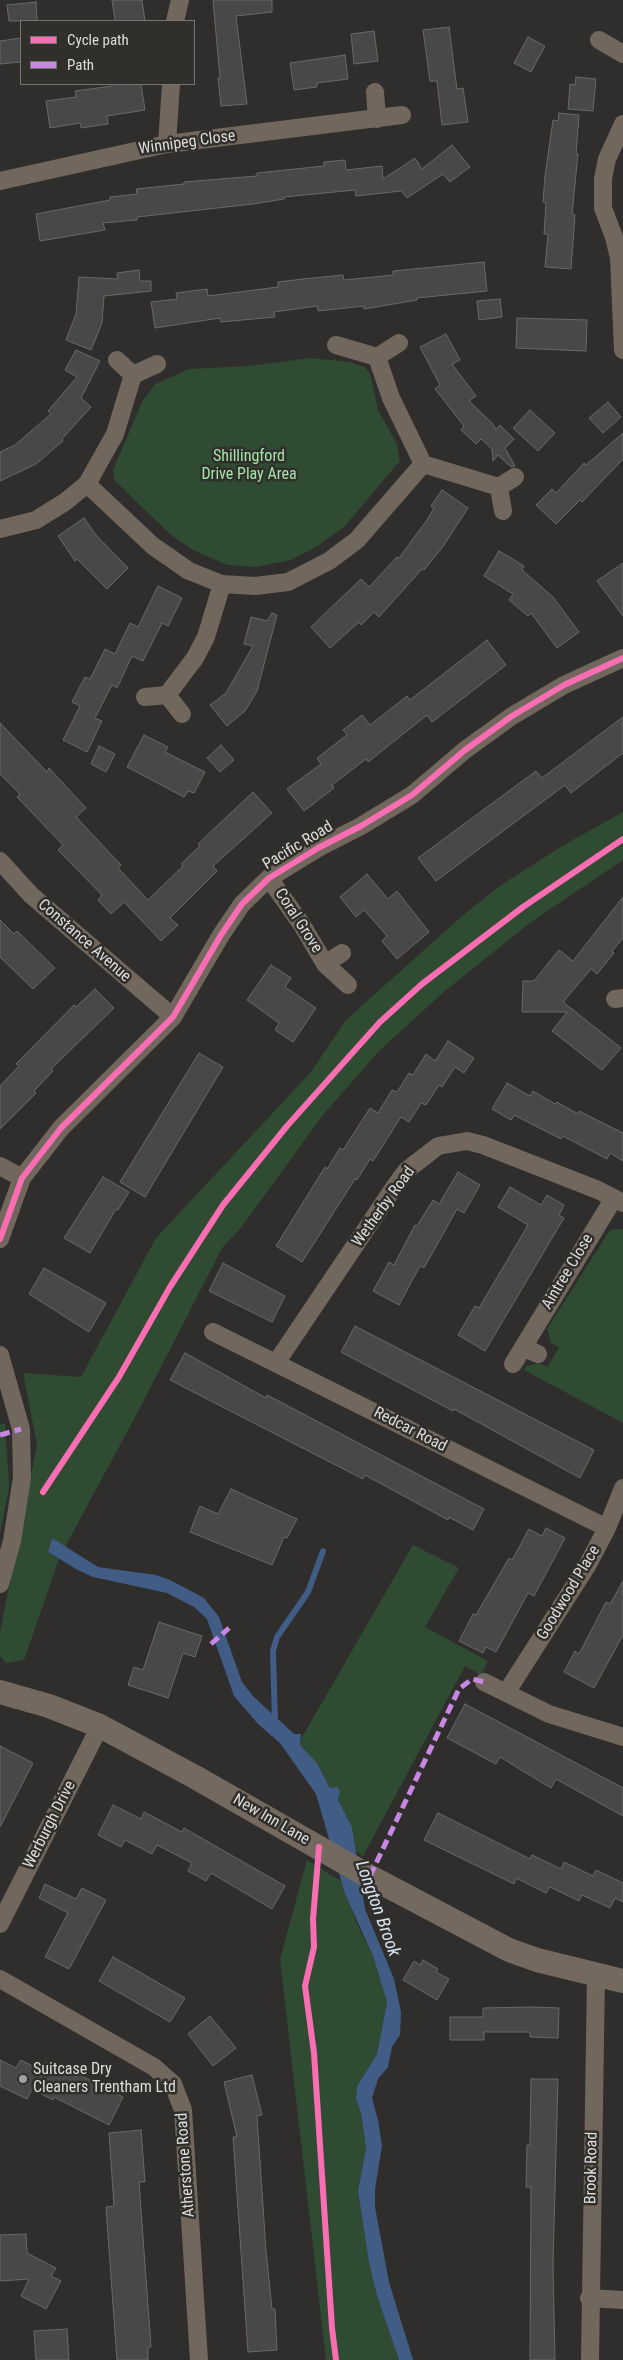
<!DOCTYPE html>
<html>
<head>
<meta charset="utf-8">
<style>
  body { margin:0 }
  #map { position:relative; width:623px; height:2360px; overflow:hidden; background:#2f2e2c; font-family:"Roboto Condensed",sans-serif }
  canvas { display:block }
  .legend { position:absolute; left:20px; top:20px; width:175px; height:65px; box-sizing:border-box; background:#302f2b; border:1px solid #767571; margin:0; padding:6px 9px; list-style:none; font-size:15px; color:#dedddb }
  .legend li { display:flex; align-items:center; gap:10px; height:25px }
  .legend b { width:25px; border:1px solid #767571 }
</style>
</head>
<body>
<div id="map">
<canvas width="623" height="2360"></canvas>
<ul class="legend">
<li><b style="height:6px;background:#f96db3"></b>Cycle path</li>
<li><b style="height:6px;background:#c787e3"></b>Path</li>
</ul>
</div>
<script>
const ctx = document.querySelector('canvas').getContext('2d');
ctx.lineJoin = 'round';
function fillPath(path, color) {
  ctx.fillStyle = color;
  ctx.fill(path, 'evenodd');
}
function toPath(rows) {
  const path = new Path2D();
  for (const r of rows) {
    path.moveTo(r[0], r[1]);
    for (let i = 2; i < r.length; i += 2) path.lineTo(r[i], r[i + 1]);
  }
  return path;
}
function stroke(path, color, width, dash) {
  ctx.strokeStyle = color;
  ctx.lineWidth = width;
  ctx.lineCap = dash ? 'butt' : 'round';
  ctx.setLineDash(dash || []);
  ctx.stroke(path);
}
function drawText(font, color, halo, rows, align = 'center') {
  ctx.font = font + ' "Roboto Condensed",sans-serif';
  ctx.lineWidth = 5;
  ctx.setLineDash([]);
  ctx.textBaseline = 'middle';
  ctx.strokeStyle = halo;
  ctx.fillStyle = color;
  for (const [text, x, y, turn = 0] of rows) {
    ctx.save();
    ctx.translate(x, y);
    ctx.rotate((+turn || 0) * Math.PI / 180);
    ctx.textAlign = isNaN(turn) ? turn : align;
    if (halo) ctx.strokeText(text, 0, 0);
    ctx.fillText(text, 0, 0);
    ctx.restore();
  }
}
const green = toPath([
  [310,358,350,362,364,367,370,373,378,410,397,444,400,461,344,527,316,547,291,560,255,567,227,565,193,550,171,535,114,480,113,470,142,402,155,384,189,369,249,366],
  [623,812,623,860,531,922,445,991,380,1050,323,1115,240,1229,222,1248,141,1406,65,1547,52,1538,48,1552,59,1559,24,1660,6,1663,0,1656,0,1632,37,1445,23,1373,81,1377,156,1238,311,1072,346,1020,462,916,501,885,564,845],
  [623,1229,623,1423,524,1370,527,1366,538,1363,548,1367,559,1347,551,1343,547,1329,610,1230],
  [5,1423,9,1487,0,1533,0,1424],
  [413,1545,459,1568,425,1627,488,1661,481,1675,465,1666,363,1856,356,1851,352,1827,338,1800,340,1792,330,1788,317,1763,300,1745,301,1739],
  [307,1860,341,1881,357,1924,373,1956,387,2002,377,2054,357,2086,356,2098,361,2113,366,2148,358,2191,369,2263,377,2296,399,2360,326,2360,280,1959]
]);
const water = toPath([
  [52,1538,98,1567,156,1575,170,1580,204,1598,219,1617,242,1682,253,1696,294,1734,301,1734,300,1745,317,1763,330,1788,338,1787,340,1792,338,1800,352,1827,365,1909,394,1979,401,2012,400,2035,392,2047,388,2067,378,2079,372,2098,378,2120,382,2146,375,2189,375,2207,389,2282,413,2360,399,2360,377,2296,369,2263,358,2191,366,2148,361,2113,356,2098,357,2086,377,2054,387,2002,373,1956,345,1894,316,1794,280,1743,258,1724,234,1696,207,1619,194,1607,167,1593,93,1577,76,1569,48,1552]
]);
const stream = toPath([
  [275,1722,273,1651,277,1637,308,1592,323,1551]
]);
const building = toPath([
  [112,0,142,0,145,21,115,21,112,0],
  [213,0,272,0,272,12,236,16,247,104,221,106,218,78,220,78,213,0],
  [36,2,37,21,9,21,7,5,36,2],
  [449,27,457,89,463,88,468,122,442,125,437,81,430,81,423,30,449,27],
  [374,31,378,61,354,64,351,34,374,31],
  [528,37,545,46,531,72,514,63,528,37],
  [21,38,21,62,0,64,0,41,21,38],
  [345,55,348,79,317,83,317,87,294,90,290,63,345,55],
  [576,77,596,79,593,111,568,109,570,84,575,85,576,77],
  [112,84,141,84,145,110,107,116,108,124,81,128,80,123,50,128,46,101,76,97,75,91,112,86,112,84],
  [559,113,579,115,576,154,578,154,572,214,575,215,571,269,545,267,548,234,544,234,546,203,543,202,545,176,553,120,558,121,559,113],
  [452,145,470,167,450,182,443,174,407,198,401,191,356,196,355,190,284,197,284,199,253,204,137,217,137,220,103,223,105,230,40,241,36,214,110,200,110,197,137,194,136,189,184,184,184,182,257,176,257,173,324,166,324,162,345,160,346,170,382,166,383,179,415,158,422,169,452,145],
  [484,262,487,291,417,298,417,300,364,309,364,306,318,311,317,306,274,312,275,317,221,322,220,318,155,328,151,302,177,299,176,293,207,289,208,296,278,287,278,282,303,279,343,275,344,280,393,275,393,271,484,262],
  [139,270,140,281,151,281,151,291,104,296,102,323,91,350,66,340,76,314,79,277,118,279,117,273,139,270],
  [500,299,502,317,479,320,477,301,500,299],
  [517,318,587,320,586,351,516,348,517,318],
  [446,334,460,360,452,364,476,396,469,401,493,424,496,430,500,425,514,439,505,448,515,466,511,467,498,455,493,461,492,449,481,439,476,444,461,430,464,426,435,389,440,385,420,347,446,334],
  [76,350,100,361,81,398,91,407,62,439,63,441,36,464,0,481,0,452,15,445,51,414,48,411,77,377,65,370,76,350],
  [608,402,621,417,603,433,589,418,608,402],
  [530,410,555,433,538,451,513,428,530,410],
  [623,433,623,459,582,502,580,500,556,524,536,505,552,489,556,493,584,463,586,465,623,433],
  [442,490,468,508,442,548,424,570,422,569,379,617,374,612,361,625,359,622,330,648,311,627,361,579,369,587,397,557,399,558,427,520,434,508,431,506,442,490],
  [84,518,96,535,128,568,107,589,77,559,75,561,58,536,84,518],
  [499,551,524,566,522,570,553,597,579,632,557,648,531,613,528,616,509,600,513,594,484,576,499,551],
  [623,563,623,616,597,581,623,563],
  [158,586,182,598,168,626,162,623,143,661,132,656,117,688,112,685,95,718,102,721,87,752,63,740,80,706,72,702,85,677,90,679,105,649,115,654,130,623,138,627,158,586],
  [272,613,277,615,257,691,245,711,227,726,210,705,226,693,253,646,244,644,251,617,267,621,272,613],
  [487,640,506,665,432,722,427,715,368,762,366,759,332,785,334,788,304,811,287,789,321,764,317,758,347,735,343,730,362,715,370,725,407,696,410,700,487,640],
  [623,717,623,753,571,793,565,785,436,881,418,858,536,771,542,778,623,717],
  [0,723,47,772,49,768,86,808,76,817,121,865,118,868,148,900,183,866,181,864,200,846,198,844,253,792,272,813,213,866,217,871,170,918,178,925,161,941,124,902,111,914,98,900,102,895,58,850,63,845,17,797,20,794,0,774,0,723],
  [144,735,168,747,165,752,205,772,194,793,188,791,184,797,127,767,144,735],
  [221,745,234,760,220,772,207,758,221,745],
  [99,746,115,754,106,772,91,764,99,746],
  [367,874,388,899,397,891,429,932,397,959,382,941,387,936,364,910,356,917,340,897,367,874],
  [623,897,623,938,612,951,614,953,597,974,591,969,563,1002,621,1048,602,1070,552,1031,567,1012,522,1012,523,981,534,981,559,950,573,961,623,897],
  [0,920,14,934,17,931,55,968,33,989,0,957,0,920],
  [271,965,291,978,285,987,316,1008,293,1042,275,1030,279,1023,247,1000,271,965],
  [95,989,114,1008,51,1069,53,1071,34,1091,36,1093,0,1129,0,1086,19,1066,16,1064,74,1005,76,1007,95,989],
  [448,1041,474,1058,464,1073,455,1067,442,1087,439,1085,426,1105,421,1103,409,1122,401,1117,373,1161,370,1159,357,1180,355,1179,302,1262,276,1246,325,1167,327,1169,340,1148,343,1150,370,1108,378,1113,392,1090,397,1092,409,1073,413,1075,426,1054,435,1061,448,1041],
  [199,1053,223,1067,145,1197,120,1182,199,1053],
  [507,1083,530,1096,533,1091,555,1104,557,1102,578,1114,579,1111,623,1133,623,1161,610,1153,607,1159,563,1136,561,1139,514,1115,511,1120,492,1109,507,1083],
  [458,1172,480,1185,464,1213,457,1209,424,1268,420,1266,399,1305,373,1291,389,1262,394,1265,415,1225,417,1226,433,1200,439,1204,458,1172],
  [103,1177,129,1192,118,1210,116,1209,90,1253,64,1238,103,1177],
  [510,1187,541,1205,547,1195,564,1205,559,1215,564,1218,485,1351,458,1335,475,1306,479,1308,528,1225,498,1207,510,1187],
  [223,1263,285,1296,272,1322,209,1291,223,1263],
  [44,1268,106,1303,89,1332,29,1294,44,1268],
  [355,1326,594,1450,580,1478,454,1409,453,1411,341,1352,355,1326],
  [185,1353,266,1398,267,1395,484,1509,473,1530,449,1517,448,1520,365,1475,363,1479,170,1380,185,1353],
  [231,1489,297,1519,287,1538,284,1537,272,1565,190,1532,200,1506,218,1514,231,1489],
  [546,1528,565,1538,534,1596,528,1593,496,1652,486,1647,483,1653,459,1641,473,1614,476,1615,509,1558,512,1560,529,1529,542,1536,546,1528],
  [623,1581,623,1635,594,1688,564,1672,575,1651,579,1654,606,1602,610,1604,623,1581],
  [159,1622,202,1636,195,1657,183,1653,168,1698,128,1685,134,1667,143,1670,159,1622],
  [465,1704,623,1788,623,1816,556,1779,551,1788,500,1757,496,1764,447,1738,465,1704],
  [0,1746,33,1763,0,1827,0,1746],
  [113,1805,141,1819,144,1812,182,1832,184,1828,285,1886,272,1909,211,1873,206,1881,188,1871,192,1863,157,1845,152,1854,125,1840,121,1847,98,1835,113,1805],
  [438,1813,530,1859,532,1855,561,1869,564,1862,593,1876,596,1870,623,1883,623,1902,615,1898,610,1908,582,1895,579,1901,550,1887,546,1893,516,1878,514,1884,424,1840,438,1813],
  [45,1884,76,1899,82,1888,106,1900,69,1969,45,1957,68,1913,39,1898,45,1884],
  [113,1957,185,1998,170,2022,99,1981,113,1957],
  [423,1960,438,1969,436,1972,449,1979,437,2000,403,1980,414,1961,420,1965,423,1960],
  [531,2007,559,2008,558,2038,530,2037,530,2032,484,2032,484,2040,450,2040,450,2017,483,2017,483,2008,531,2007],
  [210,2016,236,2048,213,2066,188,2034,210,2016],
  [0,2060,16,2068,21,2060,42,2071,46,2062,76,2077,78,2074,123,2097,109,2125,54,2097,53,2100,32,2089,27,2099,0,2086,0,2060],
  [252,2075,262,2115,257,2116,266,2251,272,2309,275,2309,277,2350,248,2352,233,2137,237,2137,224,2082,252,2075],
  [531,2079,558,2079,553,2264,555,2360,530,2360,531,2187,526,2187,527,2145,530,2145,531,2079],
  [141,2130,145,2182,139,2182,151,2347,148,2347,148,2360,117,2360,106,2207,114,2206,109,2133,141,2130],
  [26,2234,27,2253,56,2268,51,2276,61,2281,46,2309,21,2296,29,2279,0,2281,0,2235,26,2234],
  [67,2329,69,2360,36,2360,34,2331,67,2329]
]);
const street = toPath([
  [175,21,180,0],
  [599,40,623,54],
  [375,92,377,119],
  [623,124,607,159,603,179,603,208,614,237,619,258,623,350],
  [167,144,171,84],
  [0,181,167,144,402,115],
  [336,345,377,357,391,398,423,464,499,487,515,477],
  [377,357,399,343],
  [133,375,157,364],
  [87,484,153,546,189,571,222,584,255,586,288,582,329,561,357,540,423,464],
  [499,487,503,511],
  [0,529,36,520,65,502,87,484,115,434,133,375,117,360],
  [145,697,167,695],
  [182,714,167,695,195,658,206,637,222,584],
  [0,861,31,895,173,1017],
  [269,878,302,925,325,964,348,985],
  [325,964,342,953],
  [615,999,623,998],
  [0,1166,22,1178],
  [0,1239,22,1178,61,1128,173,1017,221,935,242,904,269,878,318,848,361,826,412,795,465,750,512,716,564,685,623,658],
  [213,1332,607,1528],
  [523,1347,538,1354],
  [0,1355,21,1429,22,1478,12,1541,0,1584],
  [276,1363,395,1186,407,1170,438,1146,467,1141,483,1145,598,1190,623,1203],
  [513,1364,614,1198],
  [484,1682,549,1714,623,1737],
  [506,1693,587,1566,607,1528,623,1488],
  [0,1924,100,1726],
  [0,1979,154,2067,173,2084,183,2110,199,2360],
  [589,2298,623,2300],
  [590,2360,596,1976]
]);
const secondary = toPath([
  [0,1692,49,1706,100,1726,195,1777,363,1873,509,1950,537,1960,623,1981]
]);
const quiet = toPath([
  [0,1435,21,1429],
  [211,1644,229,1628],
  [370,1876,459,1689,472,1679,484,1682]
]);
const cycleway = toPath([
  [0,1239,22,1178,61,1128,173,1017,221,935,242,904,269,878,318,848,361,826,412,795,465,750,512,716,564,685,623,658],
  [43,1492,119,1377,170,1287,223,1205,287,1126,380,1022,422,984,523,907,623,839],
  [319,1847,313,1919,314,1947,305,1986,314,2053,332,2328,336,2360]
]);
const markers = [
  [23,2079,5,"#a1a09e"]
];
const streetNames = [
  ["Winnipeg Close",187,143,-8],
  ["Pacific Road",298,846,-31],
  ["Coral Grove",298,921,57],
  ["Constance Avenue",84,941,41],
  ["Wetherby Road",384,1207,-54],
  ["Aintree Close",568,1272,-59],
  ["Redcar Road",410,1430,27],
  ["Goodwood Place",569,1593,-59],
  ["New Inn Lane",271,1820,30],
  ["Werburgh Drive",50,1825,-63],
  ["Atherstone Road",186,2165,-94],
  ["Brook Road",592,2168,-89]
];
const parkNames = [
  ["Shillingford",249,457],
  ["Drive Play Area",249,475]
];
const poiNames = [
  ["Suitcase Dry",33,2070],
  ["Cleaners Trentham Ltd",33,2088]
];
const waterNames = [
  ["Longton Brook",377,1909,70]
];
fillPath(green, '#2f4b32');
fillPath(water, '#415c85');
stroke(stream, '#415c85', 6);
fillPath(building, '#494848');
stroke(building, '#6a6968', 1);
stroke(street, '#71675d', 18);
stroke(secondary, '#74695e', 24);
stroke(quiet, '#c787e3', 5, [10, 5]);
stroke(cycleway, '#f96db3', 6);
for (const [x, y, r, color] of markers) {
  const dot = new Path2D();
  dot.arc(x, y, r, 0, 2 * Math.PI);
  ctx.fillStyle = color;
  ctx.fill(dot);
  stroke(dot, '#302f2b', 2);
}
drawText('16px', '#dedddb', '#302f2b', streetNames);
drawText('16px', '#a1e6a7', '#302f2b', parkNames);
drawText('16px', '#dedddb', '#302f2b', poiNames, 'left');
drawText('italic 18px', '#d9e3f1', '#302f2b', waterNames);
</script>
</body>
</html>
